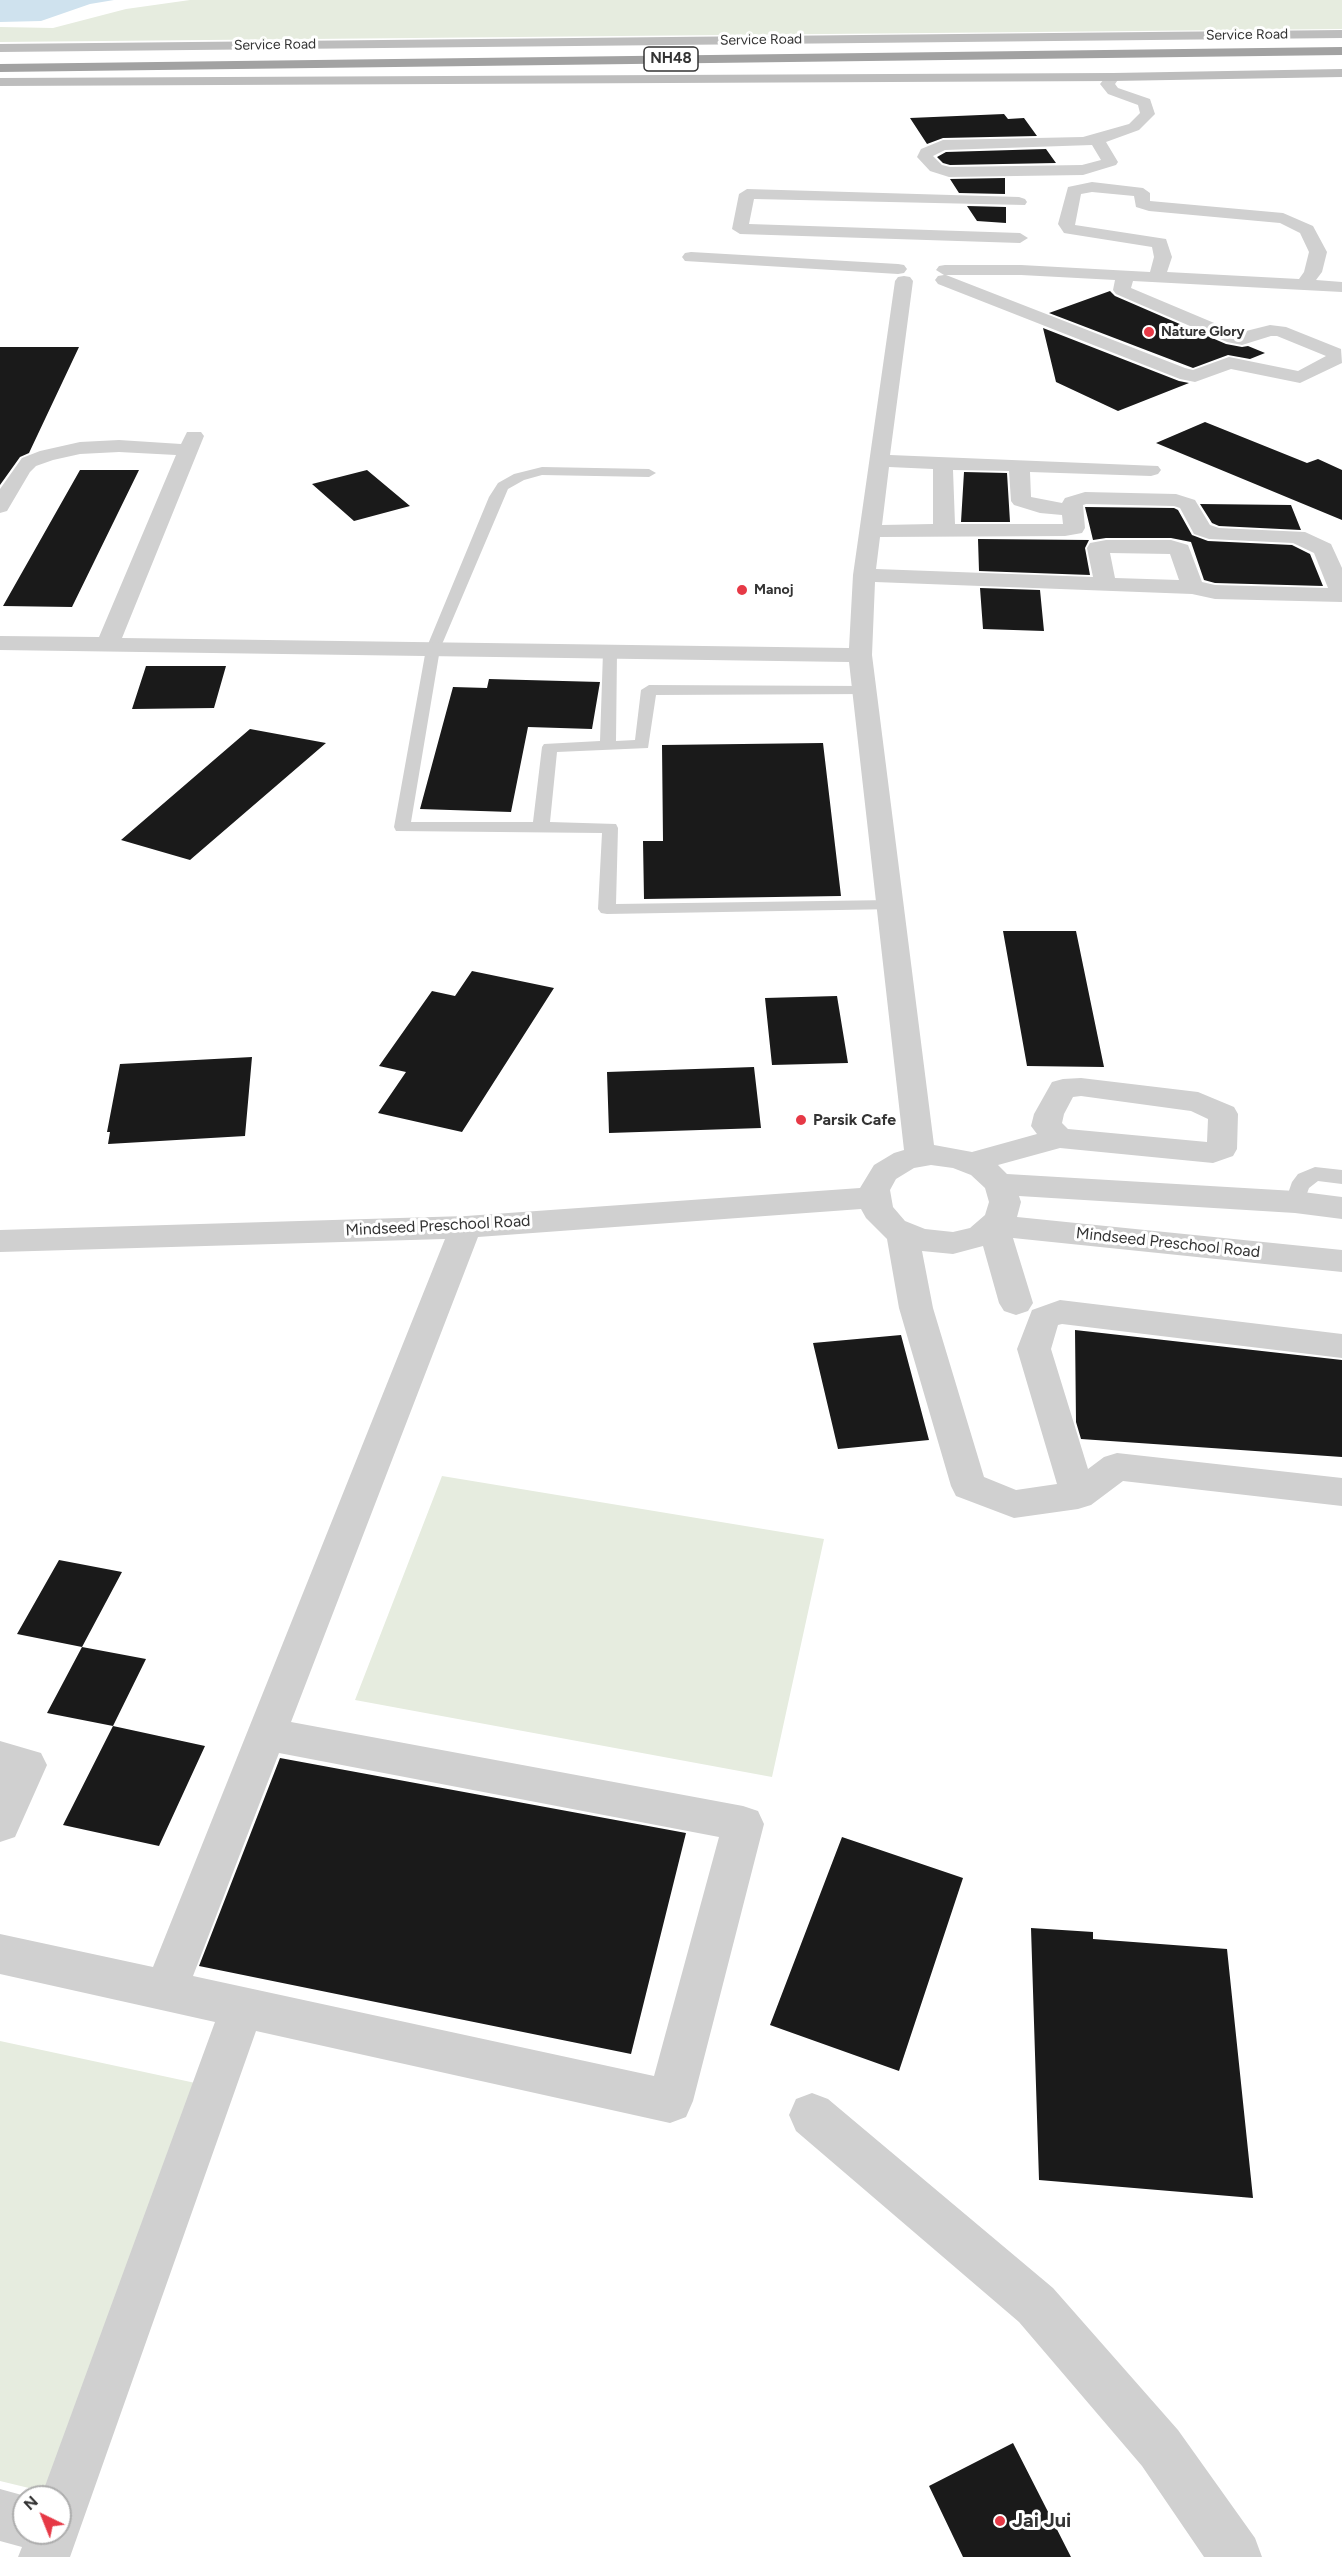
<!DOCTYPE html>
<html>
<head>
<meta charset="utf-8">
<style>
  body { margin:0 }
  #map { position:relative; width:1342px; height:2557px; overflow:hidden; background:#fff; font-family:Figtree,sans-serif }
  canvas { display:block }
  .north { position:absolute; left:12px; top:2485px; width:60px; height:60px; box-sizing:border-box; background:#fff; border:2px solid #adadad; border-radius:50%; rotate:317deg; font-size:16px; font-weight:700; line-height:24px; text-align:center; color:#333 }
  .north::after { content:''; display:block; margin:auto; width:21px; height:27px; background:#e63946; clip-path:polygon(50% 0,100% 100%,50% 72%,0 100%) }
</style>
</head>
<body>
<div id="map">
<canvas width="1342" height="2557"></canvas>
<div class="north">N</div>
</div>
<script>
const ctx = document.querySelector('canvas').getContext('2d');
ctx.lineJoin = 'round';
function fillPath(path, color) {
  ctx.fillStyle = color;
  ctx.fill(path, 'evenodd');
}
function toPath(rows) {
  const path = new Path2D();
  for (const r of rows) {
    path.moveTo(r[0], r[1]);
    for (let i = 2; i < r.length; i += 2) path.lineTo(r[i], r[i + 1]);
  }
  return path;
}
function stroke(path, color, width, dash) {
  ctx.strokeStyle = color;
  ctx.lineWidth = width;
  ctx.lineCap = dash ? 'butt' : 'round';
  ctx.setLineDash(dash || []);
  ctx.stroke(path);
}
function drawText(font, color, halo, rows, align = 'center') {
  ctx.font = font + ' Figtree,sans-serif';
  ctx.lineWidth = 6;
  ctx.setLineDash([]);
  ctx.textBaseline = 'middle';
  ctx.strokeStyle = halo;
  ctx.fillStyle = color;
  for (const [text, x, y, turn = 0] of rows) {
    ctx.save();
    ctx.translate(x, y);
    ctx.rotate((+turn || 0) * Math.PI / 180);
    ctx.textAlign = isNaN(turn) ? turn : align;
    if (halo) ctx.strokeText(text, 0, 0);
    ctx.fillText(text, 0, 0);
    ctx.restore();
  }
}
const green = toPath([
  [190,0,1342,0,1342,29,0,42,0,27,53,28,126,9],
  [442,1476,824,1539,772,1777,355,1700],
  [0,2041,214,2087,58,2495,0,2481]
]);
const water = toPath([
  [0,0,114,0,90,4,41,21,0,22]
]);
const building = toPath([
  [1004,114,1008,119,1024,118,1037,136,943,138,927,144,910,118],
  [1046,149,1056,163,950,165,943,163,937,157,946,152],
  [1005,178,1005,194,959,193,950,179],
  [967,206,1006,207,1006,223,977,221],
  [1110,291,1115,296,1226,344,1242,347,1248,346,1265,353,1250,359,1228,355,1193,368,1049,313],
  [1043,328,1179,381,1189,383,1118,411,1056,382],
  [0,347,79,347,29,453,20,457,0,485],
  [1205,422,1307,463,1318,459,1342,470,1342,520,1156,443],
  [80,470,139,470,72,607,3,606],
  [367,470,410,506,354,521,312,484],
  [964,472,1007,473,1010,522,961,522],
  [1200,504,1291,505,1301,530,1219,526,1212,523],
  [1085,507,1174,508,1178,510,1192,535,1208,541,1292,545,1310,554,1323,586,1215,583,1204,580,1191,542,1171,538,1106,538,1093,540],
  [978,539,1089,540,1085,548,1090,575,979,571],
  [980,588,1040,590,1044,631,983,629],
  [146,666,226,666,214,708,132,709],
  [489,679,600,682,592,729,528,727,511,812,420,809,453,687,487,688],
  [250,729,326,743,190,860,121,840],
  [823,743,841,896,644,899,643,841,663,841,662,745],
  [1003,931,1076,931,1104,1067,1027,1066],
  [472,971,554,988,462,1132,378,1113,406,1072,379,1066,432,991,455,996],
  [837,996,848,1063,772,1065,765,998],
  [252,1057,245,1136,108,1144,110,1132,107,1132,120,1064],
  [754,1067,761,1128,609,1133,607,1072],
  [1075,1330,1342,1360,1342,1457,1081,1439,1076,1422],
  [901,1335,929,1440,838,1449,813,1343],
  [59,1560,122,1572,82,1647,17,1634],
  [82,1647,146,1659,113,1726,47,1713],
  [113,1726,205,1746,159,1846,63,1825],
  [280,1758,686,1833,631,2054,199,1966],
  [842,1837,963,1878,899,2071,770,2025],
  [1031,1928,1093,1932,1093,1939,1227,1949,1253,2198,1039,2180],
  [1013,2443,1071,2557,963,2557,929,2486]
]);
const service = toPath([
  [542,467,649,469,656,473,649,477,542,475,524,480,508,489,440,649,411,822,533,822,542,747,544,744,600,741,603,652,605,649,615,649,617,652,616,741,635,740,641,690,649,685,864,686,869,688,872,691,869,694,656,695,648,748,557,752,550,822,616,824,618,828,616,904,891,900,897,901,900,905,897,909,607,914,601,913,598,909,602,833,396,831,394,827,426,649,489,497,498,483,514,474,542,467],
  [1315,1167,1342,1170,1342,1184,1318,1181,1309,1188,1302,1207,1295,1209,1288,1207,1285,1202,1292,1182,1298,1174,1315,1167]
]);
const minor = toPath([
  [1113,73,1120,77,1115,84,1118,88,1150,99,1155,114,1139,130,1106,142,1118,162,1116,165,1083,175,949,177,930,171,917,157,921,149,943,140,1083,137,1129,124,1140,113,1138,105,1108,94,1100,84,1108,74,1113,73],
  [1092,145,1101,160,1082,165,950,167,942,165,933,156,945,150,1092,145],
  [1092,182,1143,188,1150,193,1150,201,1283,213,1313,226,1327,252,1322,272,1316,280,1342,282,1342,292,1133,281,1131,288,1238,333,1270,325,1286,327,1341,349,1342,363,1300,383,1231,369,1195,382,1180,379,938,284,935,280,938,276,944,275,936,270,939,266,945,265,1021,265,1150,272,1154,257,1152,247,1070,234,1064,233,1058,224,1068,187,1092,182],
  [1092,192,1134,196,1136,207,1149,211,1280,223,1300,233,1309,252,1304,272,1299,279,1167,272,1172,257,1166,239,1075,225,1081,194,1092,192],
  [946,275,1021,275,1115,280,1113,290,1116,294,1227,342,1242,345,1271,336,1277,336,1326,356,1298,371,1229,357,1193,370,1185,368,946,275],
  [747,189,1019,197,1025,199,1027,202,1025,205,754,199,749,224,1020,233,1028,238,1020,243,740,234,732,229,739,194,747,189],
  [691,252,898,264,904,265,907,269,904,273,898,274,685,261,682,257,685,253,691,252],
  [904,276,910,277,913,281,890,455,1158,466,1161,470,1158,474,1151,476,1030,472,1031,497,1062,503,1065,498,1085,492,1176,494,1195,500,1210,525,1219,528,1305,532,1331,544,1342,568,1342,602,1215,599,1192,594,875,582,872,655,934,1145,972,1152,1037,1134,1031,1126,1034,1114,1052,1082,1063,1079,1081,1078,1198,1092,1234,1107,1238,1114,1237,1149,1233,1156,1213,1163,1060,1148,998,1165,1007,1174,1295,1191,1342,1197,1342,1219,1295,1213,1019,1196,1021,1202,1017,1217,1342,1250,1342,1272,1013,1238,1033,1303,1028,1311,1016,1315,1004,1311,999,1303,983,1246,953,1254,922,1251,933,1308,984,1477,1016,1490,1057,1484,1017,1349,1032,1310,1060,1300,1342,1334,1342,1358,1062,1324,1058,1325,1051,1349,1088,1469,1104,1457,1117,1453,1342,1478,1342,1506,1123,1481,1091,1505,1078,1509,1014,1518,956,1496,951,1486,899,1308,887,1239,866,1218,861,1209,478,1237,291,1722,743,1806,758,1811,764,1824,693,2101,686,2117,670,2123,256,2031,70,2557,18,2557,22,2547,0,2541,0,2489,29,2497,24,2497,24,2533,60,2533,60,2497,41,2497,215,2022,0,1974,0,1934,153,1967,445,1239,0,1252,0,1230,466,1216,860,1188,874,1165,894,1153,904,1150,849,662,0,650,0,636,99,637,176,455,119,452,80,454,53,460,36,466,30,472,7,511,0,513,0,489,22,458,40,451,80,442,119,440,181,444,187,432,201,432,204,436,122,638,849,648,853,575,895,281,898,277,904,276],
  [889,467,933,469,933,524,882,525,889,467],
  [953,470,1009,471,1011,501,1014,505,1040,513,1062,515,1063,524,955,524,953,470],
  [1086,504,1174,506,1180,508,1194,534,1209,539,1293,543,1314,553,1328,588,1215,585,1202,582,1188,545,1171,540,1106,540,1090,543,1087,548,1093,577,876,569,880,537,1065,536,1082,533,1085,528,1083,505,1086,504],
  [1110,553,1170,554,1179,580,1115,578,1110,553],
  [1081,1096,1191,1111,1208,1119,1207,1142,1068,1129,1062,1123,1064,1114,1073,1097,1081,1096],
  [931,1165,953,1168,971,1175,985,1188,989,1202,985,1215,970,1228,953,1232,925,1229,905,1221,893,1207,890,1190,896,1179,914,1168,931,1165],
  [279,1753,719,1837,654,2076,193,1976,279,1753],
  [0,1741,41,1753,47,1765,15,1837,0,1842,0,1741],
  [812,2093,828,2099,1053,2288,1178,2430,1255,2538,1262,2557,1204,2557,1142,2466,1019,2322,796,2131,789,2115,796,2099,812,2093]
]);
const secondary = toPath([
  [1342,30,1342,38,0,52,0,44,1342,30],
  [1342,69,1342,77,1113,81,0,86,0,78,1113,73,1342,69]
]);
const trunk = toPath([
  [1342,47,1342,55,0,72,0,64,1342,47]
]);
const markers = [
  [1149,332,6,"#e63946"],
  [742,590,6,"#e63946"],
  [801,1120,6,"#e63946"],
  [1000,2521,6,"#e63946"]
];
const farStreetnames = [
  ["Service Road",1247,35,-1],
  ["Service Road",761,40,-1],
  ["Service Road",275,45,-1]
];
const farPoinames = [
  ["Nature Glory",1161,332],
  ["Manoj",754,590]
];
const shields = [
  [671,59,54]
];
const shieldNames = [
  ["NH48",671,59]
];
const poiNames = [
  ["Parsik Cafe",813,1120]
];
const streetNames = [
  ["Mindseed Preschool Road",438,1226,-3],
  ["Mindseed Preschool Road",1168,1243,6]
];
const nearPoinames = [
  ["Jai Jui",1012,2521]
];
fillPath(green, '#e6ecdf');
fillPath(water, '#cfe2ee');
fillPath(building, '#1a1a1a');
fillPath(service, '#d0d0d0');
fillPath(minor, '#d0d0d0');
fillPath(secondary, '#bdbdbd');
fillPath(trunk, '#a2a2a2');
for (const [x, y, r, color] of markers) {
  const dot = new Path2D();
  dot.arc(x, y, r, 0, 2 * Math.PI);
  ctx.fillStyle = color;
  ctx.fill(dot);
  stroke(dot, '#fff', 2);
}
drawText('14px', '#333', '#fff', farStreetnames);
drawText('bold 14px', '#333', '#fff', farPoinames, 'left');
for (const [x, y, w] of shields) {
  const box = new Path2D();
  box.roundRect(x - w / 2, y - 12, w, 24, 4.5);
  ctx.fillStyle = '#fff';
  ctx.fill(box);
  stroke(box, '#333', 1.5);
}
drawText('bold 15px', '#333', null, shieldNames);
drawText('bold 16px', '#333', '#fff', poiNames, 'left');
drawText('16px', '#333', '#fff', streetNames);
drawText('bold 20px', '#333', '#fff', nearPoinames, 'left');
</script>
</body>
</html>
